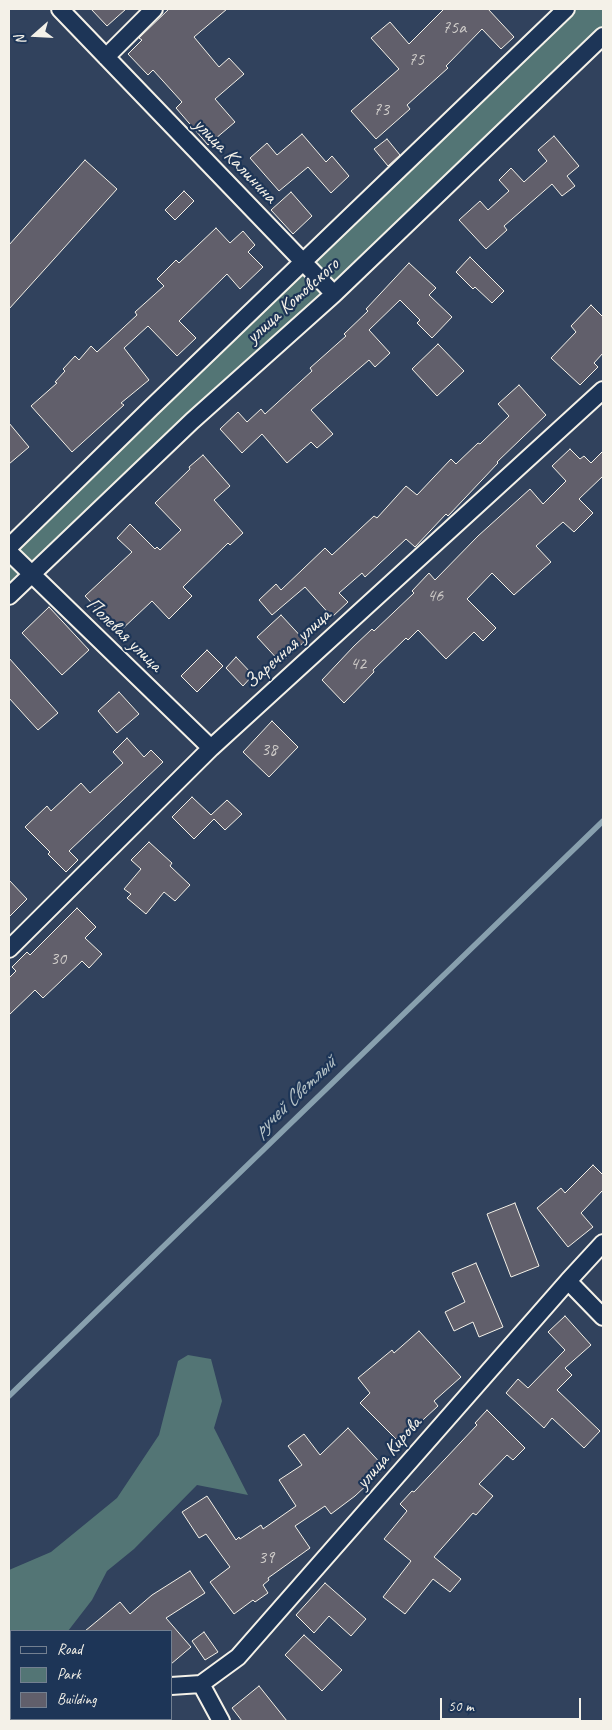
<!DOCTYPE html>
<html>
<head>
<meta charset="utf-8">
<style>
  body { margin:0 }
  #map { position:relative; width:612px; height:1730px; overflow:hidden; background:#31425d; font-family:Caveat,sans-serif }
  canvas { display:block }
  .frame { position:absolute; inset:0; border:10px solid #f4f1e8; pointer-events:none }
  .legend { position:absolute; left:10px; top:1630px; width:162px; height:90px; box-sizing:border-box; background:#1d3557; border:1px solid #738091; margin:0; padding:6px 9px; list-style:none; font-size:15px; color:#f4f1e8 }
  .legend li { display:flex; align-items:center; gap:10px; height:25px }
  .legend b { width:25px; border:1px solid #738091 }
  .north { position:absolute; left:10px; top:10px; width:50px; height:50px; -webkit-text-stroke:4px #1d3557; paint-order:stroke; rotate:251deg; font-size:14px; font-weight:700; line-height:20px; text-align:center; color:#f4f1e8 }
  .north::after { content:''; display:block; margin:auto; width:18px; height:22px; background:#f4f1e8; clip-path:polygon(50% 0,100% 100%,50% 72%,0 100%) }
  .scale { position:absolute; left:440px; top:1698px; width:141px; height:22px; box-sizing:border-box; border:2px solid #f4f1e8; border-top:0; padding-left:6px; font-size:15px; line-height:18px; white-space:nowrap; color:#f4f1e8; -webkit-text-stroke:4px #1d3557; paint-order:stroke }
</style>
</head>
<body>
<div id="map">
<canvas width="612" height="1730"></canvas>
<div class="frame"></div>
<ul class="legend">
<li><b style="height:6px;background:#1d3557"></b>Road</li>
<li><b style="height:14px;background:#537575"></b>Park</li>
<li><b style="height:14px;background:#615f6b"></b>Building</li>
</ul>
<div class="north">N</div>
<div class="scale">50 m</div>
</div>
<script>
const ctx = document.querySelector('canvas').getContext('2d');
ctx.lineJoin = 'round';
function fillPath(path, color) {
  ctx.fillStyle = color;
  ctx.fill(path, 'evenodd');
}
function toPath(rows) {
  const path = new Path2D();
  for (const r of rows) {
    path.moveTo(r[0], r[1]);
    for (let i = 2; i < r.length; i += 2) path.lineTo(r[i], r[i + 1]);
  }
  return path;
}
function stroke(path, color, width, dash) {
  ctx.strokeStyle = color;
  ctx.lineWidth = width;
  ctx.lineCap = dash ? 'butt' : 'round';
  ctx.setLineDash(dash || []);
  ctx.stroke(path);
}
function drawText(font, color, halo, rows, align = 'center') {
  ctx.font = font + ' Caveat,sans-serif';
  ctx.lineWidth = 4.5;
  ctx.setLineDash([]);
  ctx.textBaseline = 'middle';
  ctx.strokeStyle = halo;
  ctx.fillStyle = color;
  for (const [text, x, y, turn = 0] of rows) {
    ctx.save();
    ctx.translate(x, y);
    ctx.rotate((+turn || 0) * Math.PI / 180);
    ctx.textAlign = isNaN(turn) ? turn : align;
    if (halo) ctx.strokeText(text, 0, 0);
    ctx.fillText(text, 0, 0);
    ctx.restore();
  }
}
const green = toPath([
  [566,9,603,9,603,36,9,596,9,547],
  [188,1355,211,1359,222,1401,214,1428,248,1495,197,1485,134,1549,107,1571,92,1600,68,1631,11,1631,11,1711,9,1714,9,1570,51,1552,117,1498,159,1435,178,1361]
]);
const stream = toPath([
  [9,1396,603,821]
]);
const building = toPath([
  [91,9,126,9,107,26,91,9],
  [169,9,227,9,194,37,219,67,229,58,244,74,215,99,235,122,208,145,176,108,182,102,153,70,148,75,128,54,142,40,139,38,169,9],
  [444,9,488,9,514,37,501,49,482,29,446,66,448,68,407,105,410,109,376,139,351,111,399,69,371,38,390,22,409,44,444,9],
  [302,134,326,162,332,156,349,176,331,193,308,167,279,191,250,158,267,143,277,155,302,134],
  [554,136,579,166,567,176,575,186,562,196,552,184,504,226,507,230,486,249,459,220,480,201,488,210,509,191,499,180,511,168,524,182,547,161,538,150,554,136],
  [387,139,400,155,388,166,374,149,387,139],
  [85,160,117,189,9,309,9,245,85,160],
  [184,191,194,201,175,220,165,210,184,191],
  [291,192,312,216,293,234,271,210,291,192],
  [216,228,230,243,243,231,255,245,248,252,263,267,240,289,227,274,179,321,196,338,177,356,148,326,124,348,149,380,121,403,124,405,72,452,31,406,57,383,55,382,65,371,63,369,75,356,79,360,91,346,97,352,137,315,135,312,164,286,157,279,176,260,179,263,216,228],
  [470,257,504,291,492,303,475,287,473,289,456,272,470,257],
  [409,263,436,288,429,295,452,317,432,338,417,323,420,320,400,300,369,330,390,353,375,367,369,360,311,410,333,434,317,448,311,442,287,463,262,434,242,453,220,429,238,412,247,422,261,409,265,414,312,371,310,368,346,336,344,334,368,311,366,309,409,263],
  [591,305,603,317,603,353,594,363,598,367,580,385,551,358,576,332,571,326,591,305],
  [438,344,464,371,437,396,412,369,438,344],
  [519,385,546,415,497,462,498,463,448,516,446,514,415,547,406,539,365,577,362,573,339,593,348,602,332,617,305,587,272,615,259,600,276,584,281,590,325,548,332,555,374,516,377,518,406,486,417,495,451,459,456,464,478,443,480,444,509,416,498,404,519,385],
  [9,423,29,447,9,464,9,423],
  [570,449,580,459,584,456,591,463,603,451,603,476,579,499,593,513,574,532,563,522,536,546,551,562,514,595,492,573,467,599,496,628,483,641,474,632,446,659,418,630,408,640,406,638,373,670,374,672,344,703,322,680,354,646,372,629,374,631,414,593,412,591,429,573,435,580,478,536,530,489,543,504,566,481,552,466,570,449],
  [203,455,230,486,214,500,243,533,230,545,228,543,183,587,192,596,169,619,152,601,119,632,85,596,132,552,117,538,130,524,155,549,157,547,160,550,181,530,155,503,190,469,189,467,203,455],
  [49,607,89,650,62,675,22,633,49,607],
  [281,615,305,641,281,663,257,637,281,615],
  [207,650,223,666,197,692,181,676,207,650],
  [236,657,253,675,243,686,226,668,236,657],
  [9,658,58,713,38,730,9,698,9,658],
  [119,692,139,714,117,733,98,711,119,692],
  [272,721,298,747,269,777,243,752,272,721],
  [127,738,144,757,151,750,163,762,69,851,78,860,66,872,48,854,50,852,25,827,47,806,51,811,81,783,90,793,123,763,113,752,127,738],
  [192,797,211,815,227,800,242,814,225,830,214,819,194,839,172,817,192,797],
  [149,842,172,863,170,866,190,885,175,901,164,892,146,914,127,898,131,894,124,889,141,869,131,860,149,842],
  [9,880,27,899,9,917,9,880],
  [77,908,96,927,85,938,102,954,89,968,82,961,43,998,35,990,9,1015,9,978,16,971,12,967,27,952,30,955,77,908],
  [593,1165,603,1175,603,1190,581,1213,593,1227,568,1247,537,1208,561,1188,565,1193,593,1165],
  [515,1203,539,1266,511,1277,487,1214,515,1203],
  [476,1263,503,1327,479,1337,473,1322,454,1331,445,1312,465,1302,452,1273,476,1263],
  [565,1316,591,1345,565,1368,572,1375,557,1390,600,1431,584,1448,552,1418,544,1428,506,1393,518,1379,528,1388,565,1350,548,1332,565,1316],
  [419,1331,461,1377,434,1401,438,1406,399,1442,360,1403,370,1393,358,1378,392,1350,394,1353,419,1331],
  [487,1410,525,1448,513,1460,507,1455,479,1484,493,1496,476,1515,473,1513,434,1557,461,1579,450,1592,433,1579,405,1614,383,1597,411,1561,384,1539,407,1511,400,1504,412,1491,414,1492,477,1425,475,1423,487,1410],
  [348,1428,385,1468,355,1496,331,1514,325,1506,295,1526,310,1548,268,1578,269,1580,263,1585,268,1593,255,1602,253,1600,234,1614,210,1582,230,1567,206,1534,199,1538,182,1512,207,1496,236,1540,239,1537,240,1539,261,1525,263,1529,296,1506,279,1480,302,1465,288,1446,304,1434,320,1455,348,1428],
  [190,1571,205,1593,166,1618,191,1647,171,1664,171,1631,85,1631,120,1602,130,1614,152,1595,190,1571],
  [325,1583,366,1619,351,1636,329,1616,314,1633,296,1615,325,1583],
  [204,1632,218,1652,205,1660,192,1641,204,1632],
  [304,1635,342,1670,322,1691,285,1655,304,1635],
  [259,1686,287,1721,242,1721,232,1708,259,1686]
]);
const street = toPath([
  [60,9,334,294],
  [106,57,154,9],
  [9,547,151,408,566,9],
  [9,552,211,748],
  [9,596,192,421,334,294,603,36],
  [9,949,211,748,603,390],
  [568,1281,603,1317],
  [201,1684,221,1721],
  [171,1686,201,1684,238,1657,568,1281,603,1243],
  [113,1721,116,1719]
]);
const numberNames = [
  ["75а",454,28],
  ["75",416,60],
  ["73",381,110],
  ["46",435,596],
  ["42",358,664],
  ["38",269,750],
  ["30",58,959],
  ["39",266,1558]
];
const streetNames = [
  ["улица Калинина",235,161,46],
  ["улица Котовского",293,301,-42],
  ["Полевая улица",124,635,44],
  ["Заречная улица",288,649,-42],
  ["улица Кирова",389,1453,-49]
];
const waterNames = [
  ["ручей Светлый",295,1097,-44]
];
fillPath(green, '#537575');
stroke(stream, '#88a0ae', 5.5);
fillPath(building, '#615f6b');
stroke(building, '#f4f1e8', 1);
stroke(street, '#f4f1e8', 20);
stroke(street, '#1d3557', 16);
drawText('18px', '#cfccc9', null, numberNames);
drawText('20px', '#f4f1e8', '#1d3557', streetNames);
drawText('italic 21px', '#b5c2c6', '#1d3557', waterNames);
</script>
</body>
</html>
